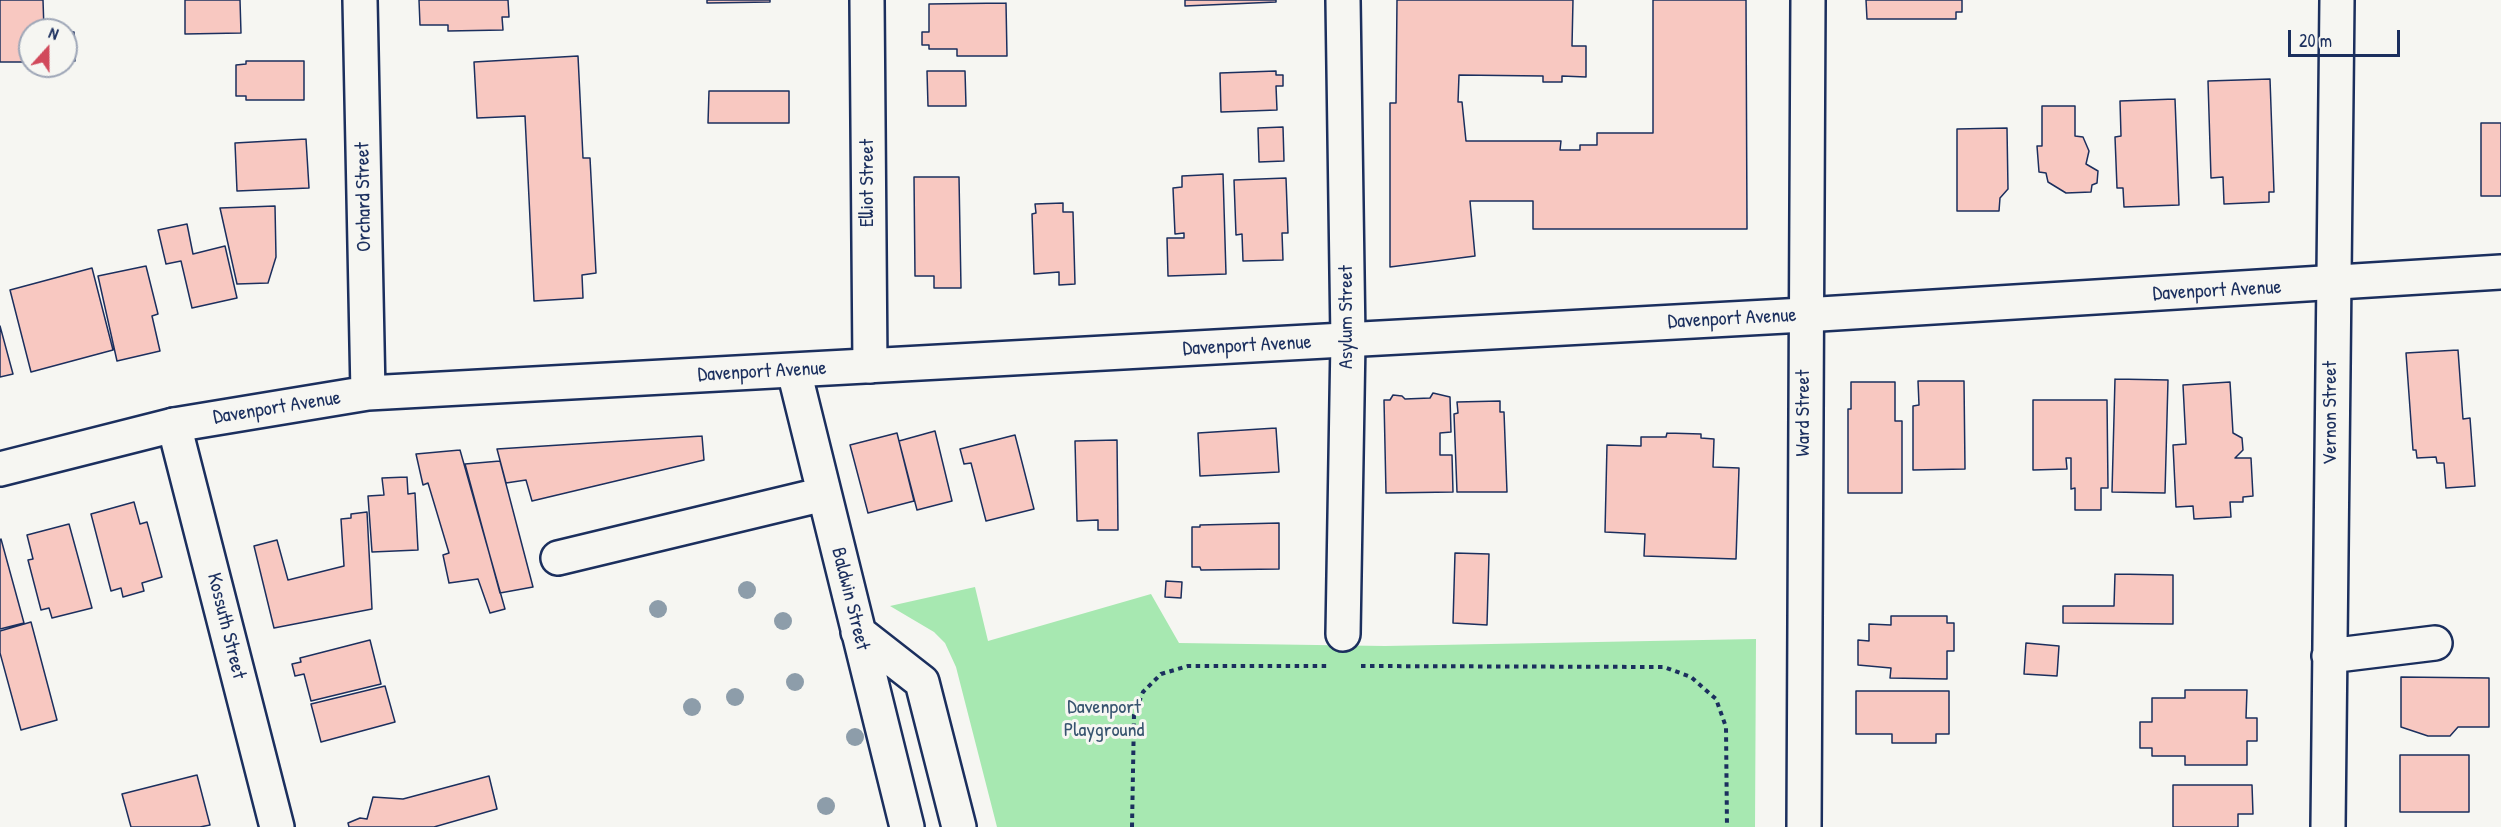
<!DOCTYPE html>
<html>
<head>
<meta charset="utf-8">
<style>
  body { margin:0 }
  #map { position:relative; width:2501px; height:827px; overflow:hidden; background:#f6f6f2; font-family:"Patrick Hand",sans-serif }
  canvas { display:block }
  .north { position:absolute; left:18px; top:18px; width:60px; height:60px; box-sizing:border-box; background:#f6f6f2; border:2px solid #9ea6b7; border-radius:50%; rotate:21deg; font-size:16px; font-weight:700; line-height:24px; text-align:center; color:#1b2f5e }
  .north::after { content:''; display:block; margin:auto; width:21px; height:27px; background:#d1495b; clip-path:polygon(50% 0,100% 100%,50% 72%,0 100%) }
  .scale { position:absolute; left:2288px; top:30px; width:112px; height:27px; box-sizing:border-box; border:3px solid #1b2f5e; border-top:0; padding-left:8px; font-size:18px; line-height:21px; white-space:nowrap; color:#1b2f5e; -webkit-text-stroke:4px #f6f6f2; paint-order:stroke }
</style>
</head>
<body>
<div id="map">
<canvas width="2501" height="827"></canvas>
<div class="north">N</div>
<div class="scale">20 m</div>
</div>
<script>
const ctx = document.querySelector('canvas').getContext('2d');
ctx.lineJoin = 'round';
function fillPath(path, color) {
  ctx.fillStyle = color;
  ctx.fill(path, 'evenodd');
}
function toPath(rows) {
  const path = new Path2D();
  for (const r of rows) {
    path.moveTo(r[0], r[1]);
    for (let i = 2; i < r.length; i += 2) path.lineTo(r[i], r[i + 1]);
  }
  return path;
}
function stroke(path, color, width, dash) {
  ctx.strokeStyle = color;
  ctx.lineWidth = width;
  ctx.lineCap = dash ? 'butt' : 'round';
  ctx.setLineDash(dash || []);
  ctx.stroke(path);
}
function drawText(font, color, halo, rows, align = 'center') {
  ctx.font = font + ' "Patrick Hand",sans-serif';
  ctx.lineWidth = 6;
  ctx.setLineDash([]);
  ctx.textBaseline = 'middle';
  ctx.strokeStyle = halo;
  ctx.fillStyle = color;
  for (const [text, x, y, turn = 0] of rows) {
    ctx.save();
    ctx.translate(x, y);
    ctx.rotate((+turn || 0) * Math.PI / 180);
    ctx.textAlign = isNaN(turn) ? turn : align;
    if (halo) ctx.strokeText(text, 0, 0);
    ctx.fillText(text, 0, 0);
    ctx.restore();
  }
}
const green = toPath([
  [975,587,988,641,1151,594,1179,643,1385,646,1756,639,1755,827,997,827,956,667,945,643,934,632,890,606]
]);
const building = toPath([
  [0,0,43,0,44,30,30,30,30,62,0,62,0,0],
  [185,0,240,0,241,33,185,34,185,0],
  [419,0,508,0,509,17,502,17,503,30,448,31,448,25,420,25,419,0],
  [707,0,770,0,770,2,707,3,707,0],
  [1185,0,1276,0,1276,2,1185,6,1185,0],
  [1397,0,1573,0,1572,46,1586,46,1586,77,1562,76,1562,82,1543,82,1543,76,1459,75,1458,102,1462,102,1466,141,1561,141,1560,150,1580,150,1580,145,1597,145,1597,133,1653,133,1653,0,1746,0,1747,229,1533,229,1533,201,1470,201,1475,256,1390,267,1390,103,1396,103,1397,0],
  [1866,0,1962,0,1962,12,1956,12,1956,19,1867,19,1866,0],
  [1006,3,1007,56,957,56,957,49,929,49,929,45,922,45,922,32,929,32,929,4,1006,3],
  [66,32,74,32,75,61,66,61,66,32],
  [578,56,583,158,590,158,596,273,582,275,583,298,534,301,525,116,477,118,474,62,578,56],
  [246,61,304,61,304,100,246,100,246,96,236,96,236,65,246,64,246,61],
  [927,71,965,71,966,106,928,106,927,71],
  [1276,71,1276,75,1283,75,1283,86,1276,86,1277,110,1221,112,1220,73,1276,71],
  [2270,79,2274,192,2269,192,2269,202,2224,204,2223,177,2211,178,2208,81,2270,79],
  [709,91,789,91,789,123,708,123,709,91],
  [2175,99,2179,205,2124,207,2123,188,2117,188,2115,137,2121,136,2120,101,2175,99],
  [2042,106,2075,106,2075,136,2083,137,2089,151,2086,164,2098,171,2097,183,2092,185,2091,192,2066,193,2048,182,2046,173,2039,172,2037,146,2042,146,2042,106],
  [2481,123,2501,123,2501,196,2481,196,2481,123],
  [1283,127,1284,161,1259,162,1258,128,1283,127],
  [2007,128,2008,189,2000,198,1999,211,1957,211,1957,129,2007,128],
  [306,139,309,188,237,191,235,143,306,139],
  [1223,174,1226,274,1168,276,1167,238,1184,238,1184,233,1175,234,1173,188,1182,187,1182,176,1223,174],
  [914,177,959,177,961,288,934,288,934,276,915,276,914,177],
  [1286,178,1288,233,1282,233,1283,260,1243,261,1242,234,1236,235,1234,180,1286,178],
  [1063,203,1063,212,1073,212,1075,284,1059,285,1059,272,1034,274,1032,214,1036,213,1035,204,1063,203],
  [275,206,276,257,268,283,237,284,220,208,275,206],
  [187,224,193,254,225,246,237,298,192,308,181,261,166,264,158,230,187,224],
  [146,266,158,314,152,316,160,351,117,361,98,276,146,266],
  [92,268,113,350,31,372,10,290,92,268],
  [0,326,13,374,0,377,0,326],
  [2458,350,2463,419,2470,418,2475,486,2446,488,2444,463,2437,463,2436,457,2417,458,2416,450,2413,450,2406,353,2458,350],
  [2115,379,2168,380,2165,493,2112,492,2115,379],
  [1918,381,1964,381,1965,469,1913,470,1913,406,1919,405,1918,381],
  [1851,382,1895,382,1895,421,1902,421,1902,493,1848,493,1848,409,1851,409,1851,382],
  [2230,382,2233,433,2242,438,2243,450,2235,458,2251,458,2253,496,2243,497,2243,502,2230,502,2231,517,2194,519,2193,506,2176,507,2173,445,2186,444,2183,385,2230,382],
  [1433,393,1450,397,1451,432,1440,433,1440,455,1452,455,1453,492,1386,493,1384,400,1390,400,1393,395,1402,396,1405,399,1430,398,1433,393],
  [2033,400,2107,400,2108,488,2101,488,2101,510,2075,510,2075,488,2071,489,2071,458,2066,458,2067,469,2033,470,2033,400],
  [1500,401,1500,412,1504,412,1507,492,1457,492,1454,414,1458,413,1457,402,1500,401],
  [1276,428,1279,472,1200,476,1198,433,1276,428],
  [935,431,952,501,917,510,899,441,935,431],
  [897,433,914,501,868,513,850,445,897,433],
  [1667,433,1701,434,1701,438,1714,439,1713,467,1739,468,1736,559,1644,556,1645,534,1605,532,1607,445,1641,446,1641,437,1666,437,1667,433],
  [1015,435,1034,509,986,521,971,463,964,464,960,449,1015,435],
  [702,436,704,460,532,501,526,480,506,483,497,449,702,436],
  [1117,440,1118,530,1098,530,1098,520,1077,521,1075,441,1117,440],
  [460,450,505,609,490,613,478,579,449,583,443,555,449,553,428,483,423,485,416,454,460,450],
  [500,461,533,587,500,593,465,464,500,461],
  [407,477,408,494,415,493,418,550,372,552,368,496,384,495,382,478,407,477],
  [134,502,140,524,147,522,162,577,142,583,144,591,123,597,121,588,111,591,91,514,134,502],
  [367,512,372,609,274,628,254,546,277,540,288,580,344,566,341,519,351,518,351,514,367,512],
  [1279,523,1279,569,1201,570,1200,567,1192,567,1192,527,1200,527,1200,525,1279,523],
  [69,524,92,608,52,618,49,608,41,610,28,560,33,559,27,535,69,524],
  [1,539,24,623,0,629,0,540,1,539],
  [1455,553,1489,554,1487,625,1453,623,1455,553],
  [2115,574,2173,575,2173,624,2063,623,2063,606,2114,606,2115,574],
  [1166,581,1182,582,1181,598,1165,597,1166,581],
  [1891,616,1947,616,1947,623,1954,623,1954,651,1947,651,1947,679,1890,678,1891,668,1858,665,1858,640,1869,641,1869,624,1891,625,1891,616],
  [31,622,57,720,21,730,0,653,0,631,31,622],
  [370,640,381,684,311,701,304,674,295,676,292,664,301,662,300,658,370,640],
  [2026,643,2059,646,2057,676,2024,674,2026,643],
  [2401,677,2489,678,2489,727,2458,727,2450,736,2428,736,2401,727,2401,677],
  [385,686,395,722,321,742,311,704,385,686],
  [2185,690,2247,690,2246,718,2257,718,2257,741,2247,741,2247,765,2185,765,2185,756,2152,756,2152,748,2140,748,2140,722,2152,722,2152,698,2185,698,2185,690],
  [1856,691,1949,691,1949,734,1936,734,1936,743,1892,743,1892,734,1856,734,1856,691],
  [2400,755,2469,755,2469,812,2400,812,2400,755],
  [197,775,210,825,200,827,131,827,122,794,197,775],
  [489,776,497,809,434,827,349,827,348,823,360,818,367,819,373,797,403,799,489,776],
  [2173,785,2252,785,2253,814,2238,814,2238,827,2173,827,2173,785]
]);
const path = toPath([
  [1361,666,1664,667,1691,677,1716,699,1726,727,1727,827],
  [1132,827,1134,715,1143,692,1161,674,1188,666,1327,666]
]);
const minor = toPath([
  [867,0,870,366],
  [794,371,907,827],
  [174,425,277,827],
  [558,558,824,494],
  [858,632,922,682,959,827],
  [1343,634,1348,340,1343,0],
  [2329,656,2435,643],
  [1804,827,1808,0],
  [2328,827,2337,0]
]);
const major = toPath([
  [360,0,368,393],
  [0,469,174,425,368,393,1804,315,2501,272]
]);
const trees = [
  [747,590],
  [658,609],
  [783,621],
  [795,682],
  [735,697],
  [692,707],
  [855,737],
  [826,806]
];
const streetNames = [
  ["Elliot Street",868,183,-90],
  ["Orchard Street",364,197,-91],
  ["Davenport Avenue",2217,291,-3],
  ["Asylum Street",1347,317,-90],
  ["Davenport Avenue",1732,319,-3],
  ["Davenport Avenue",1247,346,-3],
  ["Davenport Avenue",762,372,-3],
  ["Davenport Avenue",277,408,-9],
  ["Ward Street",1804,413,-90],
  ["Vernon Street",2331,413,-90],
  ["Baldwin Street",850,599,76],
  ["Kossuth Street",226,626,76]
];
const parkNames = [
  ["Davenport",1104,708],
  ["Playground",1104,731]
];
fillPath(green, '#a7e8b1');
fillPath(building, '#f8c8c1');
stroke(building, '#1b2f5e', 1.5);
stroke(minor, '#1b2f5e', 38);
stroke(major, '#1b2f5e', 38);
stroke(path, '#1b2f5e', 4, [4.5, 4.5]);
stroke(minor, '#f6f6f2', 33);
stroke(major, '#f6f6f2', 33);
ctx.fillStyle = '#8d9daa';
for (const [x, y] of trees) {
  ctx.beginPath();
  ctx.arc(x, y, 9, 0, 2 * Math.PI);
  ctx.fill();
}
drawText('20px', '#1b2f5e', '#f6f6f2', streetNames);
drawText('20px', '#37546f', '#f6f6f2', parkNames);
</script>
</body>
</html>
